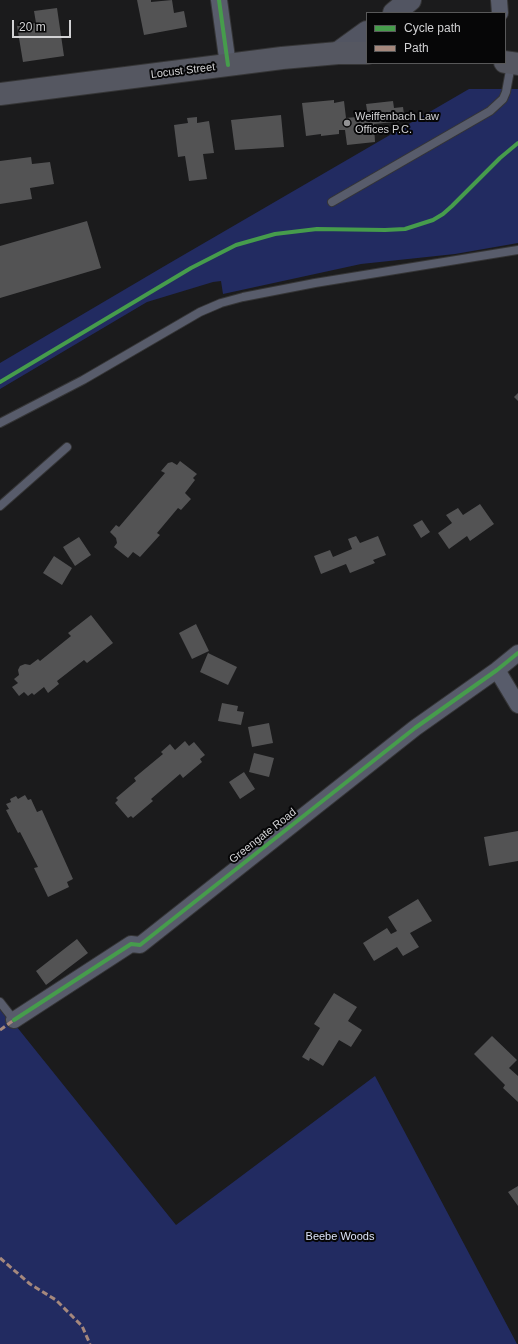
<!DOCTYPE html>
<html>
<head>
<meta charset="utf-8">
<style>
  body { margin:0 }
  #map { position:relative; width:518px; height:1344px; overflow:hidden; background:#1b1b1c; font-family:Arial,sans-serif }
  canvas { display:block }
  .legend { position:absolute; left:366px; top:12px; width:140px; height:52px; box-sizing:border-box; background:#060607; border:1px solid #585859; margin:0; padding:5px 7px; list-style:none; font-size:12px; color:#d2d2d4 }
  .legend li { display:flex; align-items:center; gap:8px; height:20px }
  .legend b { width:20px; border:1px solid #585859 }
  .scale { position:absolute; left:12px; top:20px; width:59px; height:18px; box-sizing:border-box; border:2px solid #d2d2d4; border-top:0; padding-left:5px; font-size:12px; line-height:14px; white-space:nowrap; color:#d2d2d4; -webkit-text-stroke:3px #060607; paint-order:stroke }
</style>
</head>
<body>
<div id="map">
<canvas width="518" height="1344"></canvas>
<ul class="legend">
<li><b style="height:5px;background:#469c4c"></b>Cycle path</li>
<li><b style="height:5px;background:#a5887d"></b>Path</li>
</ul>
<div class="scale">20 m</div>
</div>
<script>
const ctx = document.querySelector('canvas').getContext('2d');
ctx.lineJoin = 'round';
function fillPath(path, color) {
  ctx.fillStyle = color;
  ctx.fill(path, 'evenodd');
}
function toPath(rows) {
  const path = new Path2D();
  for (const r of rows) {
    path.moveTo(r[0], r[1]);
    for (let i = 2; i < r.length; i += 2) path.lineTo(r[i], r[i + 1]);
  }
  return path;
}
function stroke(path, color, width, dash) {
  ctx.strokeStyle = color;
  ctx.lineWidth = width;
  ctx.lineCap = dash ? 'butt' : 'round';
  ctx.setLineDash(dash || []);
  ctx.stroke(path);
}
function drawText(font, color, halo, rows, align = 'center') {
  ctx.font = font + ' Arial,sans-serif';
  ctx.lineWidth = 4;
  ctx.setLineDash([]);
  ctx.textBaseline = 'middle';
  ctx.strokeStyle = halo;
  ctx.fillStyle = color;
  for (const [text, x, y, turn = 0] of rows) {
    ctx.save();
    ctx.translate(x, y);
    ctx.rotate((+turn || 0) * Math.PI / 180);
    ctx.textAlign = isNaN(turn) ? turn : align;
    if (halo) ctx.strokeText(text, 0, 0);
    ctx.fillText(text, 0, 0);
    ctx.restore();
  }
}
const green = toPath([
  [469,89,518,89,518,243,455,254,361,264,223,294,221,281,213,282,147,302,0,389,0,363,168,264],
  [0,1006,176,1225,375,1076,517,1344,0,1344]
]);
const building = toPath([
  [137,0,151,0,151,2,172,0,174,13,184,11,187,27,144,35],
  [57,8,64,56,23,62,17,26,36,23,34,11],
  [334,100,334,103,344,101,346,118,368,116,366,104,393,101,394,108,403,107,405,121,374,124,375,142,347,145,345,130,339,130,339,134,321,136,321,134,306,136,302,103],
  [281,115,284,147,235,150,231,120],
  [197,117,197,123,209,121,214,153,203,154,207,179,189,181,185,156,178,157,174,125,188,123,187,118],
  [31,157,32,164,50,162,54,184,30,188,32,199,0,204,0,161],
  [87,221,101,268,0,298,0,246],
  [518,393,518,401,514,397],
  [180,461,197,474,193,478,195,480,185,493,191,499,181,510,178,508,157,533,160,535,140,557,133,552,128,558,114,547,117,543,116,538,110,532,116,525,119,527,165,473,161,471,168,463,172,462,177,465],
  [480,504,494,524,470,541,467,536,449,549,438,533,452,523,446,515,458,508,463,515],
  [422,520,430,532,421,538,413,525],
  [356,536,360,543,378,536,386,555,373,560,375,563,350,573,346,564,321,574,314,556,330,550,333,557,352,549,348,539],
  [79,537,91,555,75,566,63,547],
  [54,556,72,568,62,585,43,573],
  [91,615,113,643,87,663,84,660,57,681,59,684,48,693,44,687,34,695,32,693,28,696,24,692,19,696,12,687,18,683,14,679,19,675,18,670,20,666,25,664,30,665,38,659,40,661,71,636,68,633],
  [196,624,209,651,192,659,179,633],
  [208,653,237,667,228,685,200,672],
  [222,703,238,706,237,711,244,712,241,725,218,721],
  [269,723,273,743,252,747,248,727],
  [185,741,189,746,194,742,205,755,200,759,202,762,183,778,180,774,151,799,153,801,133,818,131,816,128,818,115,803,118,800,116,798,136,781,134,778,163,754,161,752,170,744,175,750],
  [254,753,274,758,269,777,249,772],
  [244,772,255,789,240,799,229,782],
  [25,795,28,800,31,799,37,812,42,810,73,879,67,882,69,887,48,897,34,868,38,867,20,832,18,833,6,810,9,809,6,804,11,802,10,799,16,796,18,799],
  [518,831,518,861,489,866,484,837],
  [418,899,432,921,410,933,419,947,403,956,397,947,374,961,363,943,387,928,391,934,397,931,388,917],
  [77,939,88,953,46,985,36,971],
  [334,993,357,1007,348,1021,362,1030,351,1047,339,1040,323,1066,310,1058,309,1061,302,1057,320,1028,314,1024],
  [492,1036,517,1060,509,1068,518,1076,518,1102,503,1088,505,1085,474,1054],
  [518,1186,518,1206,508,1192]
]);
const lane = toPath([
  [332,202,490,111,503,99,506,92,511,65],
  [0,423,83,380,200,312,221,303,243,297,315,283,518,250],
  [0,506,67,447],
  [0,1002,14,1020]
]);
const street = toPath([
  [219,0,228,65],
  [499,0,500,13],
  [497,670,518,705],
  [14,1020,131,944,140,945,415,728,497,670,518,653]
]);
const secondary = toPath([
  [394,13,410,0],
  [338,53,367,32]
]);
const highway = toPath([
  [505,62,518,64],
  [0,94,282,58,338,53,367,53]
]);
const quiet = toPath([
  [0,1030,14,1020],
  [0,1258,30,1284,56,1300,82,1326,90,1344]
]);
const cycleway = toPath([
  [219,0,228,65],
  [0,382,191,268,236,245,275,234,317,229,385,230,405,229,433,220,443,214,452,206,500,158,518,143],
  [14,1020,131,944,140,945,415,728,497,670,518,653]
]);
const markers = [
  [347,123,4,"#929294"]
];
const streetNames = [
  ["Locust Street",183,71,-7],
  ["Greengate Road",263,836,-38]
];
const poiNames = [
  ["Weiffenbach Law",355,117],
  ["Offices P.C.",355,130]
];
const parkNames = [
  ["Beebe Woods",340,1237]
];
fillPath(green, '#222b61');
fillPath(building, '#535354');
stroke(lane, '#353536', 10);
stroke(street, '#353536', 18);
stroke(secondary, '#353536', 24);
stroke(highway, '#353536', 24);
stroke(lane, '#585c6b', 8);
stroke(street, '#585c6b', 16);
stroke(secondary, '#525562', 22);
stroke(highway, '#555761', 22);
stroke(quiet, '#a5887d', 3, [6, 3]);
stroke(cycleway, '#469c4c', 4);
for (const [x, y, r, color] of markers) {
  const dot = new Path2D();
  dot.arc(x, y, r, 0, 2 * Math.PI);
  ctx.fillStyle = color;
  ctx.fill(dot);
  stroke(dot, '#060607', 1.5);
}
drawText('11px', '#d2d2d4', '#060607', streetNames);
drawText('11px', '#d2d2d4', '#060607', poiNames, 'left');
drawText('11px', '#dce3f8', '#060607', parkNames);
</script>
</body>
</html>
